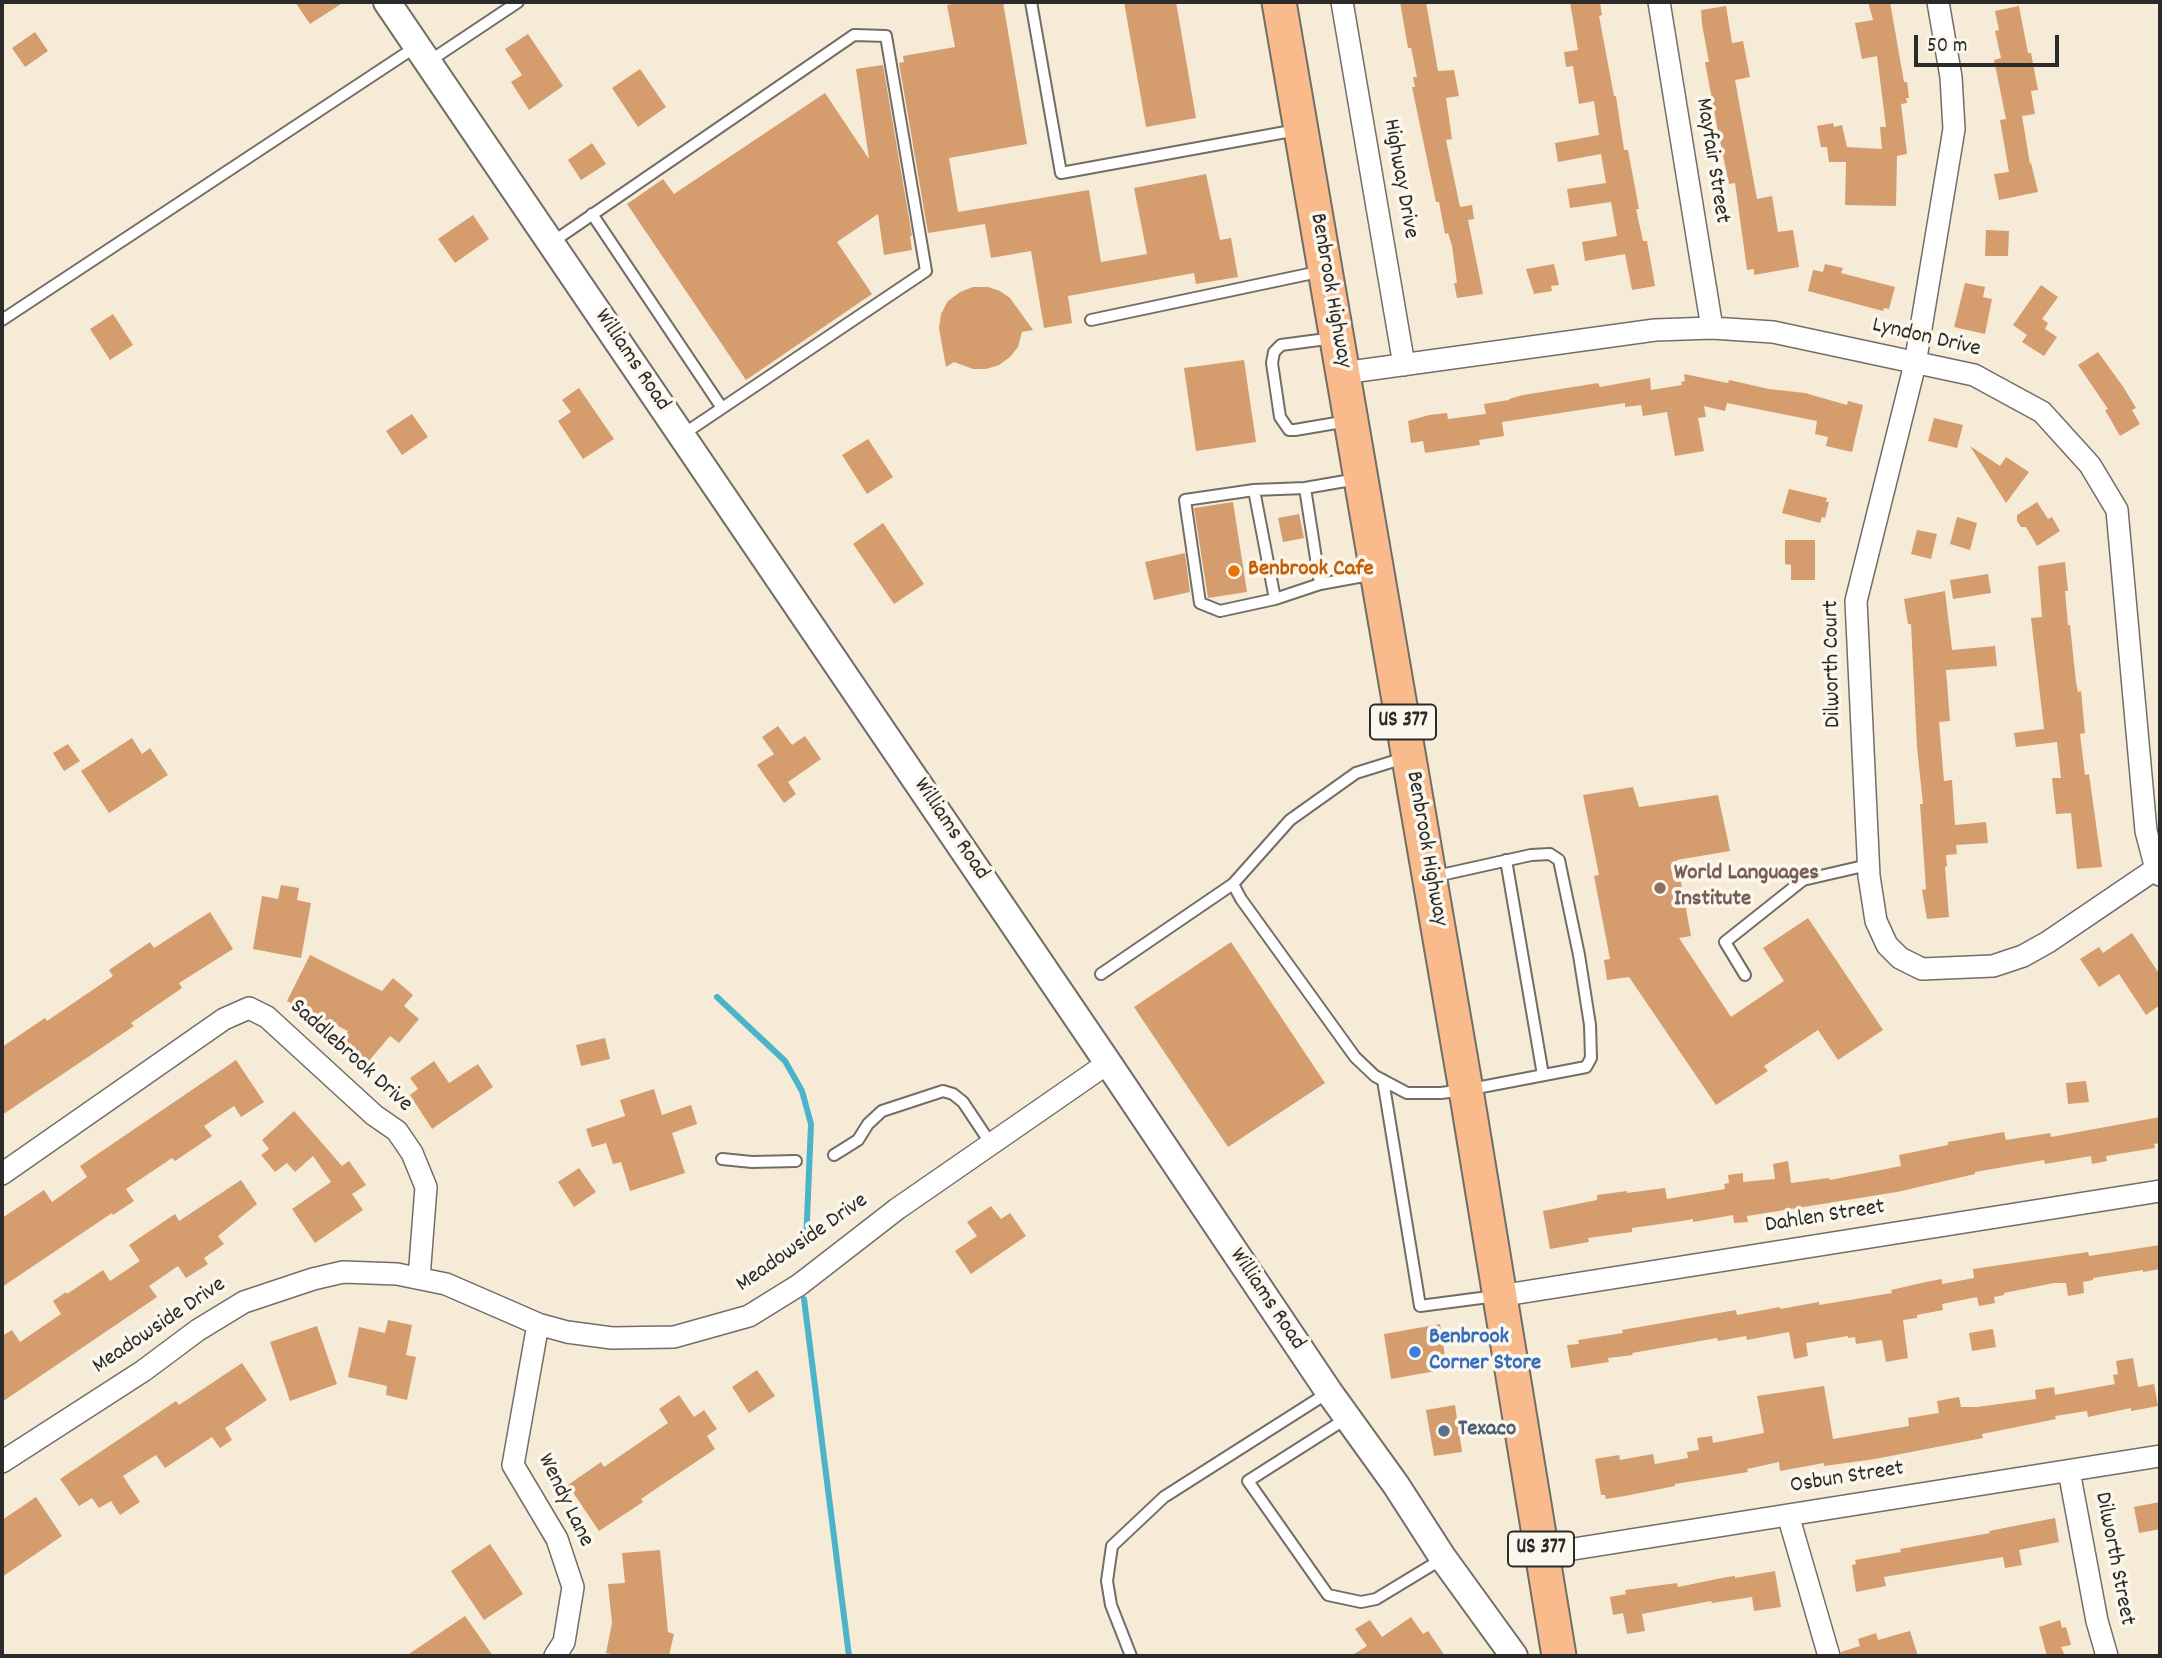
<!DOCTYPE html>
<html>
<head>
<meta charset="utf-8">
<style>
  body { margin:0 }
  #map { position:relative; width:2162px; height:1658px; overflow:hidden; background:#f6ebd7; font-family:Dekko,sans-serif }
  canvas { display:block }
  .frame { position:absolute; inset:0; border:4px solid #2b2b2b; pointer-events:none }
  .scale { position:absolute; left:1914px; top:35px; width:145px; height:32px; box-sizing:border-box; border:4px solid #2b2b2b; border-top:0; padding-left:9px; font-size:21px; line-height:24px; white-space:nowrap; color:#2b2b2b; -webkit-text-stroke:5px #fbf7ec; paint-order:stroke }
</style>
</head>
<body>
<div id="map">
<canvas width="2162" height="1658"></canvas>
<div class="frame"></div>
<div class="scale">50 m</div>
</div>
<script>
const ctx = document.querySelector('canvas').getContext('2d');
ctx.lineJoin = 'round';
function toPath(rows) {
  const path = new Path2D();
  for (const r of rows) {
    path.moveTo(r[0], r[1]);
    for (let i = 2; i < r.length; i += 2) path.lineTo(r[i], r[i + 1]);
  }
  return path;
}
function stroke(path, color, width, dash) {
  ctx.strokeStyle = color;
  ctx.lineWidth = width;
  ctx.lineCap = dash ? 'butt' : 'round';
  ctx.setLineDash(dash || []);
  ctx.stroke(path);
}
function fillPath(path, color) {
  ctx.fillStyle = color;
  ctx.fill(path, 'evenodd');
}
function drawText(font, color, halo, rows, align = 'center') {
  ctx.font = font + ' Dekko,sans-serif';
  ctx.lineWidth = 7;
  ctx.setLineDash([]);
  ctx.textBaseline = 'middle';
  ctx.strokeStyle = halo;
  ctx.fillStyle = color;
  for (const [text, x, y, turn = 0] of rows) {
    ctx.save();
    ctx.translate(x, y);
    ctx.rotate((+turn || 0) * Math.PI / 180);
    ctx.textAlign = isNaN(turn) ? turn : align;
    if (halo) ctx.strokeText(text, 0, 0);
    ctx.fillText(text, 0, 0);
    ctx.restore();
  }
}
const stream = toPath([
  [717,997,785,1061,802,1091,811,1124,806,1243],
  [804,1299,849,1656]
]);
const building = toPath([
  [295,2,344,2,310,24],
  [964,2,1003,2,1027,144,949,158,958,212,1089,190,1101,262,1147,254,1134,188,1206,174,1220,240,1231,238,1238,277,1196,284,1194,273,1068,296,1072,323,1044,328,1031,251,991,258,985,224,928,233,899,63,904,62,903,56,955,47,947,5],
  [1124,2,1176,2,1196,118,1146,127],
  [1400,2,1426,2,1438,71,1454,70,1459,96,1446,98,1452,139,1446,140,1460,207,1472,205,1474,219,1468,220,1483,294,1457,298,1454,283,1457,283,1452,246,1448,233,1445,234,1439,202,1436,202,1412,87,1415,87,1413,77,1417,77,1411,48,1408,48],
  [1570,2,1600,2,1602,15,1599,16,1614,96,1616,96,1624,150,1628,150,1639,209,1636,209,1643,241,1647,241,1655,286,1632,290,1625,254,1585,261,1582,242,1617,236,1611,202,1570,208,1567,189,1606,183,1601,154,1558,162,1555,143,1599,135,1594,101,1579,104,1573,66,1566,67,1564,52,1578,50],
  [1868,2,1890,2,1904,82,1907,82,1909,98,1906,98,1907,103,1901,104,1907,154,1897,156,1896,206,1845,205,1846,162,1829,162,1827,147,1821,147,1817,126,1833,123,1834,127,1842,125,1847,147,1882,149,1880,127,1886,127,1877,56,1862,59,1855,23,1873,20],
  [1726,6,1732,43,1743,41,1750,77,1735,80,1757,199,1772,196,1778,232,1793,230,1799,267,1754,275,1754,269,1747,270,1735,183,1729,184,1717,126,1705,62,1709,62,1702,24,1701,10],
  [2019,6,2028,53,2031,53,2038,90,2031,91,2035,114,2022,116,2030,164,2031,163,2038,192,1999,200,1994,174,2009,172,2000,120,2006,119,1994,60,2001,58,1995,31,1999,30,1995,11],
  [35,32,48,51,25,67,12,48],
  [528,34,563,86,529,110,511,82,522,75,505,49],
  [883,65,912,236,910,236,912,250,884,255,878,214,837,242,872,294,746,380,627,204,663,179,674,194,825,93,869,159,856,69],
  [640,69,666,107,638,127,612,88],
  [592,143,606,164,581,180,568,160],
  [473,215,489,239,455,263,438,239],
  [1986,230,2009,231,2008,256,1985,256],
  [1554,264,1559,285,1551,286,1552,291,1534,294,1526,269],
  [1825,264,1843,268,1841,273,1895,287,1889,309,1884,308,1883,311,1808,291,1813,270,1823,272],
  [1965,283,1985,287,1983,297,1992,299,1985,334,1954,327],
  [2041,285,2058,297,2042,319,2048,323,2045,329,2057,337,2044,356,2022,342,2027,335,2013,325],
  [973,287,988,287,1000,291,1010,298,1033,330,1022,332,1018,347,1010,357,999,365,986,369,973,369,954,362,946,367,939,328,941,314,948,301,960,292],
  [113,314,133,345,110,360,90,329],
  [2098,352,2124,388,2136,408,2132,410,2140,424,2120,436,2105,410,2108,409,2078,365],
  [1244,360,1256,442,1196,451,1184,368],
  [1684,374,1728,383,1729,380,1769,389,1805,393,1847,405,1848,401,1863,405,1852,452,1826,446,1828,437,1815,434,1817,421,1727,403,1725,411,1704,406,1706,417,1698,418,1704,451,1675,456,1667,412,1643,416,1641,405,1625,407,1625,403,1502,422,1504,436,1479,440,1480,445,1425,453,1423,441,1411,443,1408,421,1429,415,1447,413,1448,419,1486,414,1484,404,1509,400,1509,399,1523,395,1598,383,1600,387,1650,378,1651,390,1682,385,1681,382,1685,381],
  [579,388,614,439,583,459,558,421,571,412,562,400],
  [412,414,428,437,402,455,386,431],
  [1934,418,1963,425,1957,448,1928,441],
  [868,439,893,477,867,494,842,455],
  [1970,446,2000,466,2006,457,2029,472,2006,503],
  [1789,489,1827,498,1826,502,1829,502,1825,518,1822,517,1820,523,1782,513],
  [1233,502,1247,592,1208,598,1194,508],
  [2037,502,2048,519,2052,517,2060,531,2037,546,2026,527,2021,527,2017,521,2017,515],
  [1299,514,1304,538,1283,542,1278,518],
  [1957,517,1977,523,1970,550,1950,544],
  [883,523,924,584,894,604,853,544],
  [1917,530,1937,534,1931,559,1911,554],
  [1785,540,1815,540,1815,580,1791,580,1791,565,1785,564],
  [1185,553,1190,592,1154,600,1145,562],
  [2065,562,2068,591,2065,591,2068,625,2070,625,2076,682,2078,692,2081,691,2085,733,2080,734,2085,775,2089,774,2102,867,2077,869,2071,813,2056,814,2052,778,2061,778,2057,742,2016,747,2014,733,2044,729,2031,618,2042,617,2038,566],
  [1988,574,1991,593,1953,599,1950,580],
  [1945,591,1952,650,1995,646,1997,666,1946,670,1950,721,1939,722,1944,781,1952,780,1955,825,1986,822,1988,843,1956,845,1957,854,1946,855,1947,866,1945,867,1949,917,1927,919,1922,890,1926,889,1920,804,1923,804,1917,747,1911,624,1908,624,1904,599],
  [778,726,792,745,805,736,821,759,788,782,796,794,784,803,757,765,774,754,762,737],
  [132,738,142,754,150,748,168,775,109,813,81,771],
  [68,744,80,761,64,771,53,753],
  [1633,787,1639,807,1718,795,1730,851,1677,860,1691,936,1679,938,1731,1017,1784,981,1763,948,1808,918,1883,1030,1838,1060,1818,1030,1764,1066,1768,1071,1716,1105,1629,977,1607,980,1604,960,1610,959,1594,876,1599,875,1583,795],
  [281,885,299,888,297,900,311,903,301,958,253,949,262,896,278,899],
  [210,912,233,949,179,983,182,988,131,1023,134,1026,2,1115,2,1047,45,1018,47,1021,113,976,109,970,150,942,154,948],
  [2132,933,2160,975,2160,1005,2146,1015,2119,974,2099,987,2080,959,2099,947,2103,953],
  [1231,942,1325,1083,1228,1147,1134,1007],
  [310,955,382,991,393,978,413,995,404,1006,419,1019,399,1043,390,1036,368,1062,340,1040,348,1031,287,1001],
  [605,1038,610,1059,581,1066,576,1045],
  [236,1060,264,1102,241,1117,234,1106,204,1126,212,1136,175,1161,172,1158,126,1189,134,1201,113,1215,112,1213,2,1287,2,1218,44,1190,52,1202,87,1177,80,1166],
  [434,1061,449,1083,478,1064,493,1087,432,1129,410,1095,418,1089,410,1078],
  [2086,1081,2089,1102,2068,1104,2066,1083],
  [654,1089,662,1115,691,1105,697,1124,672,1133,685,1173,630,1191,621,1162,613,1164,606,1143,592,1147,586,1129,625,1116,620,1100],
  [294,1111,342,1166,349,1161,366,1185,352,1194,363,1210,315,1243,292,1209,331,1182,313,1156,295,1172,287,1163,275,1172,261,1155,269,1149,262,1140],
  [2160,1117,2160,1143,2154,1144,2155,1148,2106,1156,2107,1161,2092,1164,2091,1156,2045,1164,2044,1160,1975,1172,1975,1174,1897,1192,1747,1216,1748,1222,1734,1223,1733,1215,1693,1222,1693,1219,1682,1221,1632,1228,1632,1232,1588,1238,1589,1242,1550,1249,1543,1211,1597,1200,1597,1195,1627,1191,1627,1193,1665,1188,1667,1199,1725,1189,1724,1184,1729,1183,1728,1175,1743,1173,1743,1182,1775,1179,1773,1164,1788,1161,1791,1183,1829,1178,1830,1180,1901,1166,1899,1155,1948,1145,1948,1142,2004,1132,2006,1140,2050,1133,2051,1137],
  [579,1168,596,1192,574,1207,558,1182],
  [241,1180,257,1204,218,1236,224,1244,204,1258,208,1264,186,1278,178,1266,149,1286,157,1297,2,1402,2,1336,12,1330,20,1342,61,1314,53,1301,66,1292,67,1294,103,1270,110,1281,140,1261,129,1245,175,1214,179,1221],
  [991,1206,1001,1219,1010,1213,1026,1236,971,1274,955,1251,977,1236,967,1222],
  [2160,1245,2160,1269,2143,1272,2143,1270,2093,1278,2093,1280,2083,1282,2084,1293,2068,1296,2066,1283,2054,1283,2004,1293,2004,1295,1994,1297,1995,1303,1979,1306,1977,1297,1942,1304,1943,1310,1917,1315,1917,1318,1903,1320,1908,1358,1886,1362,1882,1340,1856,1344,1855,1337,1848,1338,1848,1336,1806,1343,1808,1356,1794,1359,1789,1332,1747,1340,1746,1336,1718,1341,1717,1338,1632,1353,1633,1355,1608,1358,1609,1362,1571,1368,1567,1345,1579,1344,1578,1340,1623,1333,1622,1330,1736,1310,1737,1315,1780,1307,1780,1309,1819,1302,1819,1305,1892,1293,1891,1290,1926,1282,1942,1279,1942,1284,1974,1278,1973,1269,2088,1252,2089,1256],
  [388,1320,412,1325,406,1355,416,1357,407,1400,386,1395,387,1386,348,1377,359,1327,385,1333],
  [1440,1324,1447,1369,1391,1379,1384,1334],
  [317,1326,337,1384,290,1401,270,1342],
  [1993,1329,1996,1347,1972,1351,1969,1333],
  [2133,1358,2138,1387,2154,1384,2158,1406,2131,1411,2131,1408,2088,1417,2087,1411,2055,1416,2056,1419,1982,1434,1983,1438,1875,1459,1824,1466,1824,1463,1780,1471,1779,1462,1747,1469,1748,1472,1675,1484,1675,1486,1625,1496,1606,1499,1605,1495,1601,1495,1595,1459,1619,1455,1620,1460,1653,1454,1655,1464,1688,1458,1687,1452,1699,1450,1697,1438,1712,1436,1713,1443,1764,1433,1757,1396,1824,1386,1833,1439,1909,1426,1908,1418,1939,1413,1937,1401,1959,1397,1961,1407,1977,1407,2036,1399,2035,1390,2054,1387,2055,1395,2115,1384,2113,1375,2118,1374,2116,1361],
  [242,1363,267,1400,225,1428,232,1440,220,1448,212,1437,165,1468,156,1455,123,1476,140,1502,120,1515,111,1501,99,1508,92,1498,79,1506,60,1479,176,1401,179,1405],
  [757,1370,775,1396,749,1413,732,1387],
  [679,1395,694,1417,704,1410,717,1429,707,1436,715,1449,641,1499,643,1502,599,1531,568,1485,601,1462,604,1467,668,1423,659,1409],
  [1455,1405,1462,1452,1434,1456,1426,1410],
  [36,1497,62,1536,2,1577,2,1520],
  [2160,1502,2160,1529,2139,1533,2134,1507],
  [2055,1518,2059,1542,2019,1550,2022,1565,2005,1568,2003,1557,1884,1577,1886,1586,1856,1592,1852,1565,1856,1564,1855,1560,1901,1552,1900,1549,1990,1533,1989,1531],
  [490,1544,523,1594,484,1620,451,1571],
  [660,1550,668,1632,674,1634,669,1656,623,1656,606,1653,612,1623,608,1584,625,1583,622,1553],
  [1775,1571,1781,1607,1754,1611,1752,1597,1712,1603,1711,1601,1642,1614,1645,1631,1627,1634,1623,1613,1613,1615,1610,1597,1626,1594,1625,1590,1677,1583,1678,1587,1727,1577,1735,1576,1735,1578],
  [465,1616,493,1656,406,1656],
  [1411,1617,1423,1634,1428,1631,1445,1656,1351,1656,1367,1646,1355,1629,1370,1620,1382,1637],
  [2060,1620,2062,1628,2066,1627,2071,1645,2061,1647,2065,1656,2047,1656,2039,1627],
  [1910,1631,1918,1656,1842,1656,1841,1652,1860,1646,1858,1639,1876,1633,1878,1640]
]);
const service = toPath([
  [1031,2,1061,173,1297,130],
  [428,62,518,2],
  [592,214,722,408],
  [551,243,854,35,886,36,926,271,682,435],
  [2,320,417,46],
  [1091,320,1323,271],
  [1334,338,1281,345,1274,352,1272,363,1280,417,1289,430,1295,430,1348,421],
  [1357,479,1305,488,1254,490,1275,599,1320,584,1375,574],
  [1305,488,1320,584],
  [1254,490,1185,500,1200,603,1220,611,1275,599],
  [1404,758,1356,773,1290,820,1233,884,1241,899,1355,1057,1375,1076,1407,1093,1441,1093,1471,1089,1586,1067,1591,1058,1590,1025,1579,955,1559,860,1550,854,1531,855,1432,877],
  [1506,860,1543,1075],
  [1101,974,1233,884],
  [1745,975,1725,942,1803,880,1868,865],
  [1383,1080,1420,1306,1496,1296],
  [834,1155,858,1140,868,1124,882,1111,943,1091,953,1094,963,1102,991,1144],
  [722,1159,752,1162,796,1161],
  [1347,1418,1248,1481,1328,1595,1361,1602,1376,1599,1442,1559],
  [1131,1656,1111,1605,1107,1581,1112,1546,1164,1497,1329,1392]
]);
const minor = toPath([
  [1342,2,1404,365],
  [1659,2,1712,328],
  [1938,2,1951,77,1954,129,1915,364,1856,601,1869,876,1876,921,1887,945,1900,958,1922,969,1993,966,2023,956,2048,942,2160,866],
  [1343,373,1655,330,1712,328,1773,332,1974,375,2042,412,2090,465,2117,510,2146,831,2156,869,2160,875],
  [2,1174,224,1019,249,1008,267,1017,374,1115,397,1131,412,1153,426,1187,419,1278],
  [1499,1296,2160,1191],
  [538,1324,513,1465,557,1539,573,1587,564,1642,555,1656],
  [2,1462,143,1371,198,1330,244,1302,313,1279,343,1272,397,1274,446,1284,538,1324,567,1332,612,1338,674,1337,749,1316,799,1285,897,1209,1108,1063],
  [2069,1471,2097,1621,2107,1656],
  [1788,1515,1829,1656],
  [1542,1554,2160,1456]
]);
const tertiary = toPath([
  [387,2,1108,1063,1329,1392,1396,1485,1443,1558,1514,1656]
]);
const primary = toPath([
  [1279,2,1466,1090,1559,1656]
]);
const markers = [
  [1234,571,7,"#e8710a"],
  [1660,888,7,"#8d6e63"],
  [1415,1352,7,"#3f7fe0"],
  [1444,1431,7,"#5c6f8a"]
];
const shields = [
  [1403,722,66],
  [1541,1549,66]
];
const shieldNames = [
  ["US 377",1403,722],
  ["US 377",1541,1549]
];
const streetNames = [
  ["Mayfair Street",1711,161,81],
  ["Highway Drive",1399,179,80],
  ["Benbrook Highway",1329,291,80],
  ["Lyndon Drive",1926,339,13],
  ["Williams Road",631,361,56],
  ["Dilworth Court",1834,664,-91],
  ["Williams Road",950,830,56],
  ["Benbrook Highway",1425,849,80],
  ["Saddlebrook Drive",350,1057,42],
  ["Dahlen Street",1825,1218,-9],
  ["Meadowside Drive",803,1244,-35],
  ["Williams Road",1266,1300,56],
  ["Meadowside Drive",160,1327,-34],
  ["Osbun Street",1847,1479,-9],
  ["Wendy Lane",564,1501,64],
  ["Dilworth Street",2113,1559,79]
];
const foodNames = [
  ["Benbrook Cafe",1248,571]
];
const educationNames = [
  ["World Languages",1674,875],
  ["Institute",1674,901]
];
const shopNames = [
  ["Benbrook",1429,1339],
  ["Corner Store",1429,1365]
];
const serviceNames = [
  ["Texaco",1458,1431]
];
stroke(stream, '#4bb4ca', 6);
fillPath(building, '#d59c6d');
stroke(service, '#726e67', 14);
stroke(minor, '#726e67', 24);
stroke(tertiary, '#726e67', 30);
stroke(primary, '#726e67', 37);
stroke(service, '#fff', 10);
stroke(minor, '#fff', 21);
stroke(tertiary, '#fff', 26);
stroke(primary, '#fabb8c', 33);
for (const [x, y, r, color] of markers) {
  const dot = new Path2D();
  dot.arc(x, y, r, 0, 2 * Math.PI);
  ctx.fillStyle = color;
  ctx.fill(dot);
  stroke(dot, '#fbf7ec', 2.5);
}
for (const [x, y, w] of shields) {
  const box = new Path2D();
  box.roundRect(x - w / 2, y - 17.5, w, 35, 5);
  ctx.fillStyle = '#fbf7ec';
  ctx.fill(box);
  stroke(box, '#2b2b2b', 2);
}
drawText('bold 21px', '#2b2b2b', null, shieldNames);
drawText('23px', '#2b2b2b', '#fbf7ec', streetNames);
drawText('bold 23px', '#c56008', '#fbf7ec', foodNames, 'left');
drawText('bold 23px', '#785e54', '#fbf7ec', educationNames, 'left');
drawText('bold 23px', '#366cbe', '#fbf7ec', shopNames, 'left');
drawText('bold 23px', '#4e5e75', '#fbf7ec', serviceNames, 'left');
</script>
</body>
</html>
